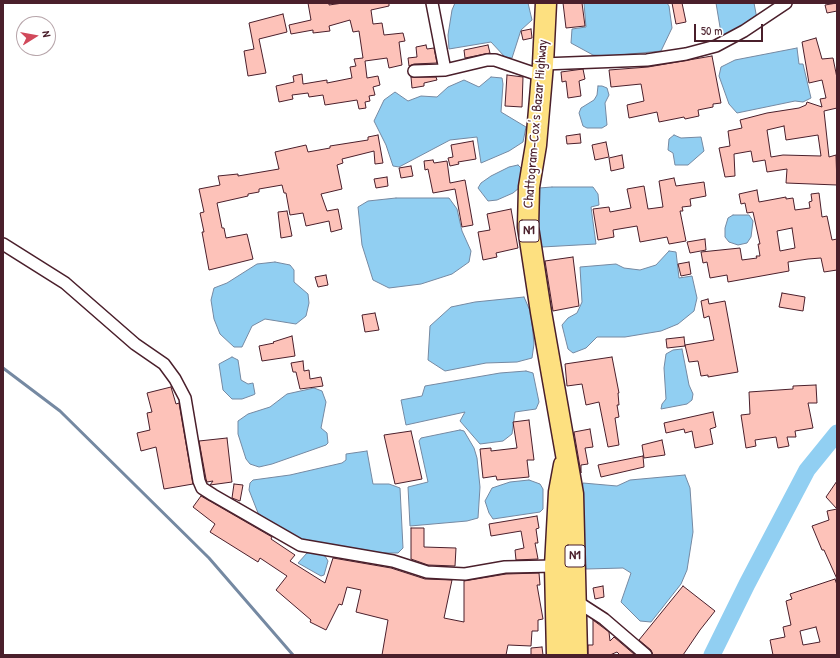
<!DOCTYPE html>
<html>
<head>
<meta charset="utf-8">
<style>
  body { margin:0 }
  #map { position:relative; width:840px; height:658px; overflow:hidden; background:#fff; font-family:"Patrick Hand",sans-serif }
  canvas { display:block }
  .frame { position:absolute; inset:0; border:4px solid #4a1f2b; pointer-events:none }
  .north { position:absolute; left:16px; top:16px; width:40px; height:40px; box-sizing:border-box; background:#fff; border:1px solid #b7a5aa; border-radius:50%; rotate:79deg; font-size:11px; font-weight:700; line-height:16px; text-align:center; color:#4a1f2b }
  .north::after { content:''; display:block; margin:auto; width:14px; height:18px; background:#d1495b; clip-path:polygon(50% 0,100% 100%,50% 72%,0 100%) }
  .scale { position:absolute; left:694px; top:24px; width:69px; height:18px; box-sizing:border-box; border:2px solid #4a1f2b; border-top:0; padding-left:5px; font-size:12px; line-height:14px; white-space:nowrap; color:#4a1f2b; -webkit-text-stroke:3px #fff; paint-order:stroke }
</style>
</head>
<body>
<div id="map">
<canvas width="840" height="658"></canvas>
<div class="frame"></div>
<div class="north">N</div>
<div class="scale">50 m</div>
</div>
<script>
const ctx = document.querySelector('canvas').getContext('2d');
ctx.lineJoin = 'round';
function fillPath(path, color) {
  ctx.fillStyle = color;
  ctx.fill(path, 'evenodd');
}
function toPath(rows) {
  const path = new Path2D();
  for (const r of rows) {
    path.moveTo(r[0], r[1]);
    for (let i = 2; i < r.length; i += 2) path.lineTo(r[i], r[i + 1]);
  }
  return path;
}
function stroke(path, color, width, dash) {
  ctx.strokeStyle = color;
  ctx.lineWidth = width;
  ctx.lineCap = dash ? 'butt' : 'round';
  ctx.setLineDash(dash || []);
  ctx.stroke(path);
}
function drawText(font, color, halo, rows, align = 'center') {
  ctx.font = font + ' "Patrick Hand",sans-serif';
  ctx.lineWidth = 3.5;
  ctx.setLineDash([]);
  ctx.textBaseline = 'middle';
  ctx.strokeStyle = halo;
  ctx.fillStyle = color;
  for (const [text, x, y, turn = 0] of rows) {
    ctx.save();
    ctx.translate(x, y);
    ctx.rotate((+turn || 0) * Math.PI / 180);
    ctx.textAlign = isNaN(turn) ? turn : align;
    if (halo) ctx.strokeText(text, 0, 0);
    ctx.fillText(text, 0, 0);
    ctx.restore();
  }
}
const water = toPath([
  [455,3,528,3,532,20,521,30,512,58,505,57,491,42,449,49,448,35,452,10,455,3],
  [584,3,667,3,669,6,672,28,661,51,609,56,593,55,571,43,572,29,586,27,584,3],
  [716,3,754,3,757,19,724,35,721,33,716,3],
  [797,48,799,64,803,64,811,98,803,102,795,101,737,113,729,104,719,76,721,67,735,60,797,48],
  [491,77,502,78,503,84,501,112,526,127,523,142,509,151,481,163,477,137,450,140,399,167,393,166,386,145,374,121,384,100,395,92,408,101,421,96,437,97,448,87,464,80,479,87,491,77],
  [598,86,602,86,607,88,609,95,605,103,607,125,602,128,587,128,583,126,579,113,581,108,594,100,597,95,598,86],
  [674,135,681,138,701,137,704,151,688,165,675,165,673,153,668,150,669,139,674,135],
  [518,165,521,168,522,176,519,188,513,193,497,200,488,201,478,188,481,183,491,176,509,167,518,165],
  [552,187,593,187,598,194,599,205,591,207,596,244,542,247,537,232,536,206,539,188,552,187],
  [396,198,449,198,457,209,462,231,471,251,469,262,452,274,421,284,389,288,373,280,362,245,358,207,368,201,396,198],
  [733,215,749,215,753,221,751,237,747,243,738,245,729,242,725,237,725,228,728,218,733,215],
  [669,251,676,252,679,278,692,276,697,298,694,311,678,324,661,331,625,337,597,337,586,348,573,353,568,349,562,325,568,318,577,313,582,302,580,267,616,264,624,268,640,270,656,265,669,251],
  [275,262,290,265,294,270,294,282,308,294,309,303,306,316,296,324,265,319,252,326,242,347,234,347,220,334,214,319,211,300,214,288,227,283,257,264,275,262],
  [524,297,531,313,534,344,532,358,517,362,486,363,445,371,428,360,430,326,451,307,475,302,524,297],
  [682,349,689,385,693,394,692,400,687,404,661,409,662,404,666,399,664,368,666,354,673,350,682,349],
  [232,357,238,360,241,380,248,384,253,383,255,394,253,395,242,399,232,399,223,390,219,364,232,357],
  [526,371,533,373,539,402,536,409,515,412,512,434,503,441,480,444,460,421,465,412,406,425,401,400,422,396,425,386,500,373,526,371],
  [314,388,322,391,326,402,321,428,327,433,328,443,326,445,272,464,259,467,250,464,246,459,238,434,238,421,248,414,270,407,287,394,314,388],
  [460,430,464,431,474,448,477,458,480,487,478,518,467,521,410,526,408,487,428,482,419,441,421,438,460,430],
  [367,451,373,484,389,484,400,488,403,548,398,553,372,553,302,542,290,532,270,523,258,513,249,490,250,483,253,480,290,475,342,463,346,460,346,454,367,451],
  [685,475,690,488,693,532,687,570,681,584,651,622,640,621,621,602,631,573,623,568,586,569,580,506,583,483,617,486,630,480,685,475],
  [529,480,540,484,543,489,543,509,540,512,493,519,489,513,485,501,492,488,510,482,529,480],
  [313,551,325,556,328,561,324,575,321,576,298,563,307,553,313,551]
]);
const stream = toPath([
  [3,368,60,411,209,558,293,655]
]);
const river = toPath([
  [712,655,747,584,807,470,837,433]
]);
const building = toPath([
  [308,3,329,3,329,5,343,3,389,3,389,6,371,10,373,24,382,23,384,35,403,33,405,41,399,42,402,65,389,68,387,58,365,61,367,78,378,76,380,85,373,87,375,95,369,96,370,101,365,102,366,108,359,109,357,100,325,105,323,95,309,97,308,93,292,95,293,99,279,102,276,86,294,82,293,76,302,74,303,84,327,80,327,83,352,78,350,67,356,66,354,59,363,58,359,31,353,32,350,20,329,26,330,31,313,33,313,30,291,34,289,25,311,20,308,3],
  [563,3,582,3,585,26,566,28,563,3],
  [672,3,682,3,686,22,676,24,672,3],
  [837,3,837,11,827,13,825,5,837,3],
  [283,14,287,32,259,39,266,73,248,76,244,51,254,49,249,23,283,14],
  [531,29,532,38,523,40,521,31,531,29],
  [816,38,822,59,833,58,837,78,837,108,824,111,829,157,836,155,837,185,786,183,787,169,767,172,765,160,753,162,751,151,734,154,735,176,725,177,719,148,730,146,728,131,742,128,740,120,767,113,799,108,806,105,807,102,822,107,820,99,826,98,822,80,809,83,802,42,816,38],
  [784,126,786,140,818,135,821,156,783,155,771,157,767,130,784,126],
  [426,45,427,49,434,48,437,63,414,64,409,66,408,58,417,57,416,47,426,45],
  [488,45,490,53,465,58,464,50,488,45],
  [712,56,721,103,713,104,713,107,698,110,699,116,685,119,684,117,659,122,657,112,629,118,627,105,644,101,641,84,611,87,609,70,648,67,712,56],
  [583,69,585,79,579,81,581,96,568,98,566,81,562,82,561,72,583,69],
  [507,75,523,77,522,107,505,106,507,75],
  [411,77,436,77,437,80,424,83,424,86,412,88,411,77],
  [580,134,581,143,567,144,566,136,580,134],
  [378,135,383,163,375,164,374,151,342,159,343,163,337,165,342,189,321,194,327,211,338,209,342,229,331,232,329,221,306,226,303,213,290,215,286,193,284,193,282,185,259,189,259,192,248,194,248,196,217,203,222,228,224,228,226,238,247,234,253,259,209,270,202,232,204,232,200,213,204,212,199,189,220,185,218,176,238,174,238,176,279,169,275,152,306,145,308,152,330,148,330,146,368,140,368,137,378,135],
  [473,141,476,159,458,162,459,164,450,166,448,158,453,157,451,145,473,141],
  [606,142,609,157,595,160,592,145,606,142],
  [622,155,624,168,611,171,609,158,622,155],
  [433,160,434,163,447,161,450,183,465,180,473,225,462,227,455,189,433,193,428,169,425,170,424,161,433,160],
  [411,166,413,176,401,178,399,168,411,166],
  [387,177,388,186,376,188,374,179,387,177],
  [674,178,676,186,704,182,706,196,690,199,691,206,682,207,683,211,680,211,686,241,669,244,667,237,640,242,637,226,613,230,614,237,598,240,593,209,609,207,610,212,631,208,627,189,644,186,648,209,663,207,659,181,674,178],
  [757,190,759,202,786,197,786,199,793,198,795,210,810,208,809,202,812,201,811,194,819,193,822,217,827,216,832,240,837,239,837,270,824,272,821,258,808,259,788,262,789,271,728,282,727,275,710,278,707,262,703,263,701,252,740,248,742,260,757,258,756,256,760,256,758,244,760,244,753,212,747,213,745,203,741,204,739,194,757,190],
  [792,228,795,248,780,251,777,231,792,228],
  [511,209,518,248,496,253,497,257,483,260,478,232,490,230,487,214,511,209],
  [287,211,292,236,281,238,278,212,287,211],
  [705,239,706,250,690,253,687,242,705,239],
  [573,257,579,306,553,311,545,261,573,257],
  [689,262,691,274,681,276,678,264,689,262],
  [326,275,328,285,318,287,315,277,326,275],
  [782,293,805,297,803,311,779,307,782,293],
  [708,299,709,304,725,301,738,372,708,377,708,375,701,376,698,361,689,362,685,345,714,340,709,316,704,318,701,301,708,299],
  [375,313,379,330,365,332,362,315,375,313],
  [292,336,295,356,262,361,259,346,274,343,273,342,292,336],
  [684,337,685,346,667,348,666,339,684,337],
  [612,357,619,393,618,393,619,405,617,405,619,417,615,418,619,445,608,447,599,402,586,405,582,384,567,386,565,364,612,357],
  [303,361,304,371,309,370,310,379,321,377,323,386,300,389,296,372,293,372,291,363,303,361],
  [816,385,817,403,808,403,813,428,795,431,796,437,787,437,789,446,778,448,776,437,755,440,756,446,746,448,741,415,750,414,749,392,793,389,793,386,816,385],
  [171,387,176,404,179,403,193,484,164,489,156,447,141,451,137,433,150,430,147,413,152,412,147,393,171,387],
  [713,412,716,427,710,429,713,444,695,448,692,431,685,433,684,429,666,433,664,423,713,412],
  [529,420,534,460,527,460,529,477,497,480,496,476,483,478,480,449,491,448,491,451,517,448,513,422,529,420],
  [590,429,593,447,585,448,588,464,581,465,581,473,574,432,590,429],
  [411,431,422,479,395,484,384,435,411,431],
  [227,438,232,482,210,485,213,481,207,482,206,479,199,441,227,438],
  [662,440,665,455,644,458,642,445,662,440],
  [643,456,644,467,601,477,598,465,643,456],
  [837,481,837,579,824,550,822,550,812,526,829,520,827,511,837,509,826,497,837,481],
  [234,484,243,485,240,501,232,498,234,484],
  [201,496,272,537,271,539,295,555,290,561,325,583,333,558,391,568,425,579,452,580,444,618,464,622,464,581,506,574,539,573,540,585,537,585,543,619,538,620,538,631,532,631,531,646,508,645,506,655,382,655,388,620,356,612,361,590,347,587,342,605,339,604,326,630,310,622,311,620,276,590,287,576,260,558,258,562,210,532,215,524,193,507,201,496],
  [537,516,539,528,536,529,538,543,535,543,538,559,516,560,515,550,524,548,521,531,491,536,489,524,537,516],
  [411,528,424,528,424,547,456,548,455,566,428,565,411,559,411,528],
  [835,579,837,585,837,655,773,655,770,640,785,637,783,627,791,625,786,601,792,599,790,594,835,579],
  [816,627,820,642,803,645,800,631,816,627],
  [603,586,604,597,595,599,593,588,603,586],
  [683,586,715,611,700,630,683,655,653,655,651,650,639,640,683,586],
  [593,620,609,632,610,641,614,637,635,655,620,655,617,652,610,655,588,655,588,645,593,645,593,620],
  [542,647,543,655,531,655,531,648,542,647]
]);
const street = toPath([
  [432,3,445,70],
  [543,64,647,60,686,54,716,46,744,31,786,3],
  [414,71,445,70,487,60,495,60,542,76],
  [3,244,65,283,135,344,164,364,175,379,185,398,199,481,202,488,213,495,300,545,393,561,427,572,465,574,505,567,555,566],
  [573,599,604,619,646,655]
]);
const highway = toPath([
  [546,3,543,64,536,145,529,187,528,227,541,312,573,494,577,655],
  [557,655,555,566,559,492,564,465]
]);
const shields = [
  [529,231,20],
  [575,556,20]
];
const shieldNames = [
  ["N1",529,231],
  ["N1",575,556]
];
const streetNames = [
  ["Chattogram-Cox's Bazar Highway",536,124,-85]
];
fillPath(water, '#91cff2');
stroke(water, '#7589a2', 1);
stroke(stream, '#7589a2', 3);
stroke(river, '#91cff2', 17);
fillPath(building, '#fdc2b9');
stroke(building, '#4a1f2b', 1);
stroke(street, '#4a1f2b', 14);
stroke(highway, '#4a1f2b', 23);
stroke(street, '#fff', 11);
stroke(highway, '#fde080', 20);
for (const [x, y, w] of shields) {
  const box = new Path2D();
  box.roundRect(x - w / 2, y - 11, w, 22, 3);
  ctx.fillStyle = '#fff';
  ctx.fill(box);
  stroke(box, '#4a1f2b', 1);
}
drawText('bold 13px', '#4a1f2b', null, shieldNames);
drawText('14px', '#4a1f2b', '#fff', streetNames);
</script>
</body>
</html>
